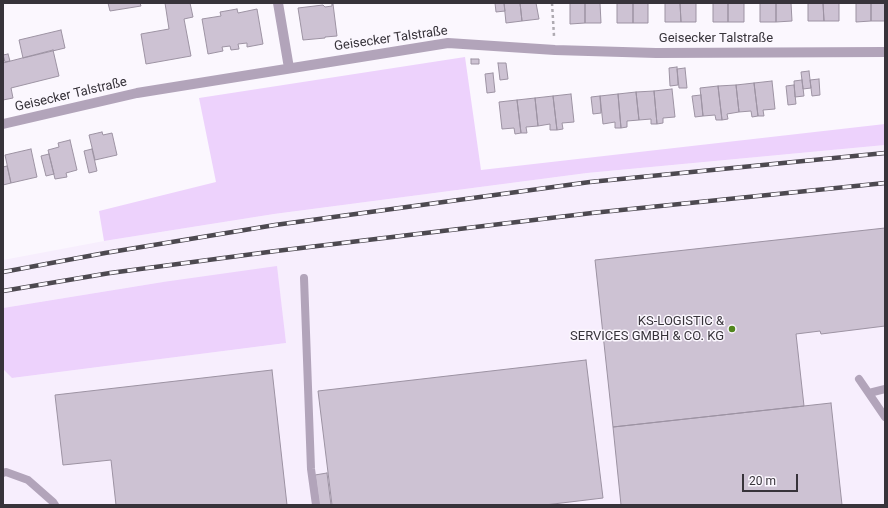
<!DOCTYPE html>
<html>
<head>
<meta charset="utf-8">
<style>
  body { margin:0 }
  #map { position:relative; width:888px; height:508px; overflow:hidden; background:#fbf7fe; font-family:Roboto,sans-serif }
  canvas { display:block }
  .frame { position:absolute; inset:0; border:4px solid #37333a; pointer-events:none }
  .scale { position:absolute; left:742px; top:474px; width:56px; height:18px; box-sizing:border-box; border:2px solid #37333a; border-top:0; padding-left:5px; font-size:12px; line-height:14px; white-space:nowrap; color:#37333a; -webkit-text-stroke:3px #fbf7fe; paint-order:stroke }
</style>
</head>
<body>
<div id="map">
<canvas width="888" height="508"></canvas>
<div class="frame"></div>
<div class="scale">20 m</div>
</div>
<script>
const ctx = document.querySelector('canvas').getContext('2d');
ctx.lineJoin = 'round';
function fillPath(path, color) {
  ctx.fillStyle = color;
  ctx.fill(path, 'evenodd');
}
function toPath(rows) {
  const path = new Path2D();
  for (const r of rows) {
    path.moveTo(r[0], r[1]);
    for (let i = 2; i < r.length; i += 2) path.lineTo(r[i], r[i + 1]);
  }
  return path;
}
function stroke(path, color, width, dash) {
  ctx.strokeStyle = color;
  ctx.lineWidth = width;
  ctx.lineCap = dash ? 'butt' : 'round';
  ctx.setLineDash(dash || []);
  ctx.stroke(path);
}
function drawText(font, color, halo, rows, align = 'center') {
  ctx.font = font + ' Roboto,sans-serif';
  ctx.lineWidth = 3;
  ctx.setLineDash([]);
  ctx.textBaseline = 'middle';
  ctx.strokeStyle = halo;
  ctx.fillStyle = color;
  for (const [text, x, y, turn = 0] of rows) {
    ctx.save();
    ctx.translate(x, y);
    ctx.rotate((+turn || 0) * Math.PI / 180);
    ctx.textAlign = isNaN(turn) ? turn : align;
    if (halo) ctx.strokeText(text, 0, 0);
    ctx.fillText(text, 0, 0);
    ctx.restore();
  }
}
const built = toPath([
  [885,145,885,505,3,505,3,369,12,378,286,343,163,282,3,308,3,260,104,241,274,214,587,173]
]);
const green = toPath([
  [465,57,481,170,885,124,885,145,587,173,274,214,104,241,99,211,216,182,199,98],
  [277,266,286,343,12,378,3,369,3,308,163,282]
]);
const building = toPath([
  [108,3,140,3,141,6,110,11,108,3],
  [165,3,190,3,193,17,184,19,191,56,146,64,141,34,169,29,165,3],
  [495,3,504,3,505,11,496,12,495,3],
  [504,3,520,3,522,21,506,23,504,3],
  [520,3,536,3,539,19,522,21,520,3],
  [570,3,585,3,585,23,570,24,570,3],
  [585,3,600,3,601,23,585,23,585,3],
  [617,3,633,3,633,23,617,23,617,3],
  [633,3,648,3,648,23,633,23,633,3],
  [665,3,680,3,681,22,665,22,665,3],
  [680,3,696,3,696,22,681,22,680,3],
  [713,3,728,3,728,22,713,22,713,3],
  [728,3,744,3,744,22,728,22,728,3],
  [760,3,776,3,776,22,760,22,760,3],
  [776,3,791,3,792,21,776,22,776,3],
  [808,3,823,3,824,21,808,21,808,3],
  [823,3,839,3,839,21,824,21,823,3],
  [856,3,871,3,871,21,856,22,856,3],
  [871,3,885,3,885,21,871,21,871,3],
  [332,4,333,4,337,36,325,37,325,38,303,40,298,8,323,5,325,7,332,6,332,4],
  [237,9,238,13,257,9,263,44,247,47,247,43,238,44,239,49,231,50,230,46,222,47,223,51,208,54,202,19,221,16,220,12,237,9],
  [61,30,65,48,23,58,19,40,61,30],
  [53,50,59,76,11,88,13,98,3,100,3,63,53,50],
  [8,54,10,61,5,62,3,55,8,54],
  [471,59,479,59,479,64,471,64,471,59],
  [498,63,506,63,508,79,500,80,498,63],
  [677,67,678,85,670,86,669,68,677,67],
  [685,68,687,88,679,88,677,69,685,68],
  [809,71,811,88,803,89,801,72,809,71],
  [493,73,495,92,487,93,485,74,493,73],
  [819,79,820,95,812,96,810,80,819,79],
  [802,80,804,96,795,97,794,81,802,80],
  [772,81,775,109,763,110,764,116,758,116,754,83,772,81],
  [754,83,758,116,752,117,751,111,739,112,736,85,754,83],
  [736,85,739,112,727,114,728,119,722,120,718,86,736,85],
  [794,85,796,104,788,105,786,86,794,85],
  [718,86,722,120,716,120,715,115,703,116,700,88,718,86],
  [672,89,675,117,663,118,663,123,657,124,654,91,672,89],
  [654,91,657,124,651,124,651,119,639,120,636,92,654,91],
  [636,92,639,120,627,121,627,127,621,128,618,94,636,92],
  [571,94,574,122,562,123,563,129,557,130,553,96,571,94],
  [618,94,621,128,615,128,615,122,603,124,600,96,618,94],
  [701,95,703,116,695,117,692,96,701,95],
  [553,96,557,130,550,130,550,124,538,126,535,98,553,96],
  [600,96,601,113,593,114,591,97,600,96],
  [535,98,538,126,526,127,527,133,521,133,517,100,535,98],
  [517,100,521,133,515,134,514,128,502,129,499,102,517,100],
  [102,132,103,135,112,133,117,155,95,160,89,135,102,132],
  [70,140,77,170,66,173,67,177,55,179,48,150,59,147,58,143,70,140],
  [31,149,37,177,11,183,5,155,31,149],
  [92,149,97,171,89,173,84,151,92,149],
  [49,154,54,174,46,176,41,156,49,154],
  [7,166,11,183,3,185,3,167,7,166],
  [885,228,885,326,821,334,820,331,796,334,804,406,613,427,595,260,885,228],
  [586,360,603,498,545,505,332,505,318,391,586,360],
  [272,370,287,505,116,505,111,460,63,465,55,395,272,370],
  [831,403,842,505,621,505,613,427,831,403],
  [327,473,331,505,319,505,315,475,327,473]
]);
const path = toPath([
  [552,3,554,36]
]);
const service = toPath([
  [304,278,311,469,316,505],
  [859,379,885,417],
  [869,393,885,389],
  [3,473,6,472,28,480,53,502,55,505]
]);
const minor = toPath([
  [278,3,289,68],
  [3,124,137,93,448,43,555,50,656,53,885,52]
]);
const rail = toPath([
  [3,272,105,253,275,225,590,182,885,153],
  [3,291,110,273,276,251,592,213,885,183]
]);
const markers = [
  [732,329,4,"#51861d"]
];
const streetNames = [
  ["Geisecker Talstraße",391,39,-8],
  ["Geisecker Talstraße",716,39],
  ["Geisecker Talstraße",71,95,-13]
];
const poiNames = [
  ["KS-LOGISTIC &",724,322],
  ["SERVICES GMBH & CO. KG",724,337]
];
fillPath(built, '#f7eefd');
fillPath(green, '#edd2fc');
fillPath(building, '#cdc2d3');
stroke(building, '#9d93a3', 1);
stroke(path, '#aeaab1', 2.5, [3, 3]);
stroke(service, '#b2a4ba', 8);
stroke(minor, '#b2a4ba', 10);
stroke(rail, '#4d4950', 4.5);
stroke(rail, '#fbf7fe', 3, [9]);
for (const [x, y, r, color] of markers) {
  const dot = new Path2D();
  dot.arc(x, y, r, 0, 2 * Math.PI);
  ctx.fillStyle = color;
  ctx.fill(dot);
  stroke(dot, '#fbf7fe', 1.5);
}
drawText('13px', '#37333a', '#fbf7fe', streetNames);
drawText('13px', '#37333a', '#fbf7fe', poiNames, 'right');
</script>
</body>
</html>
